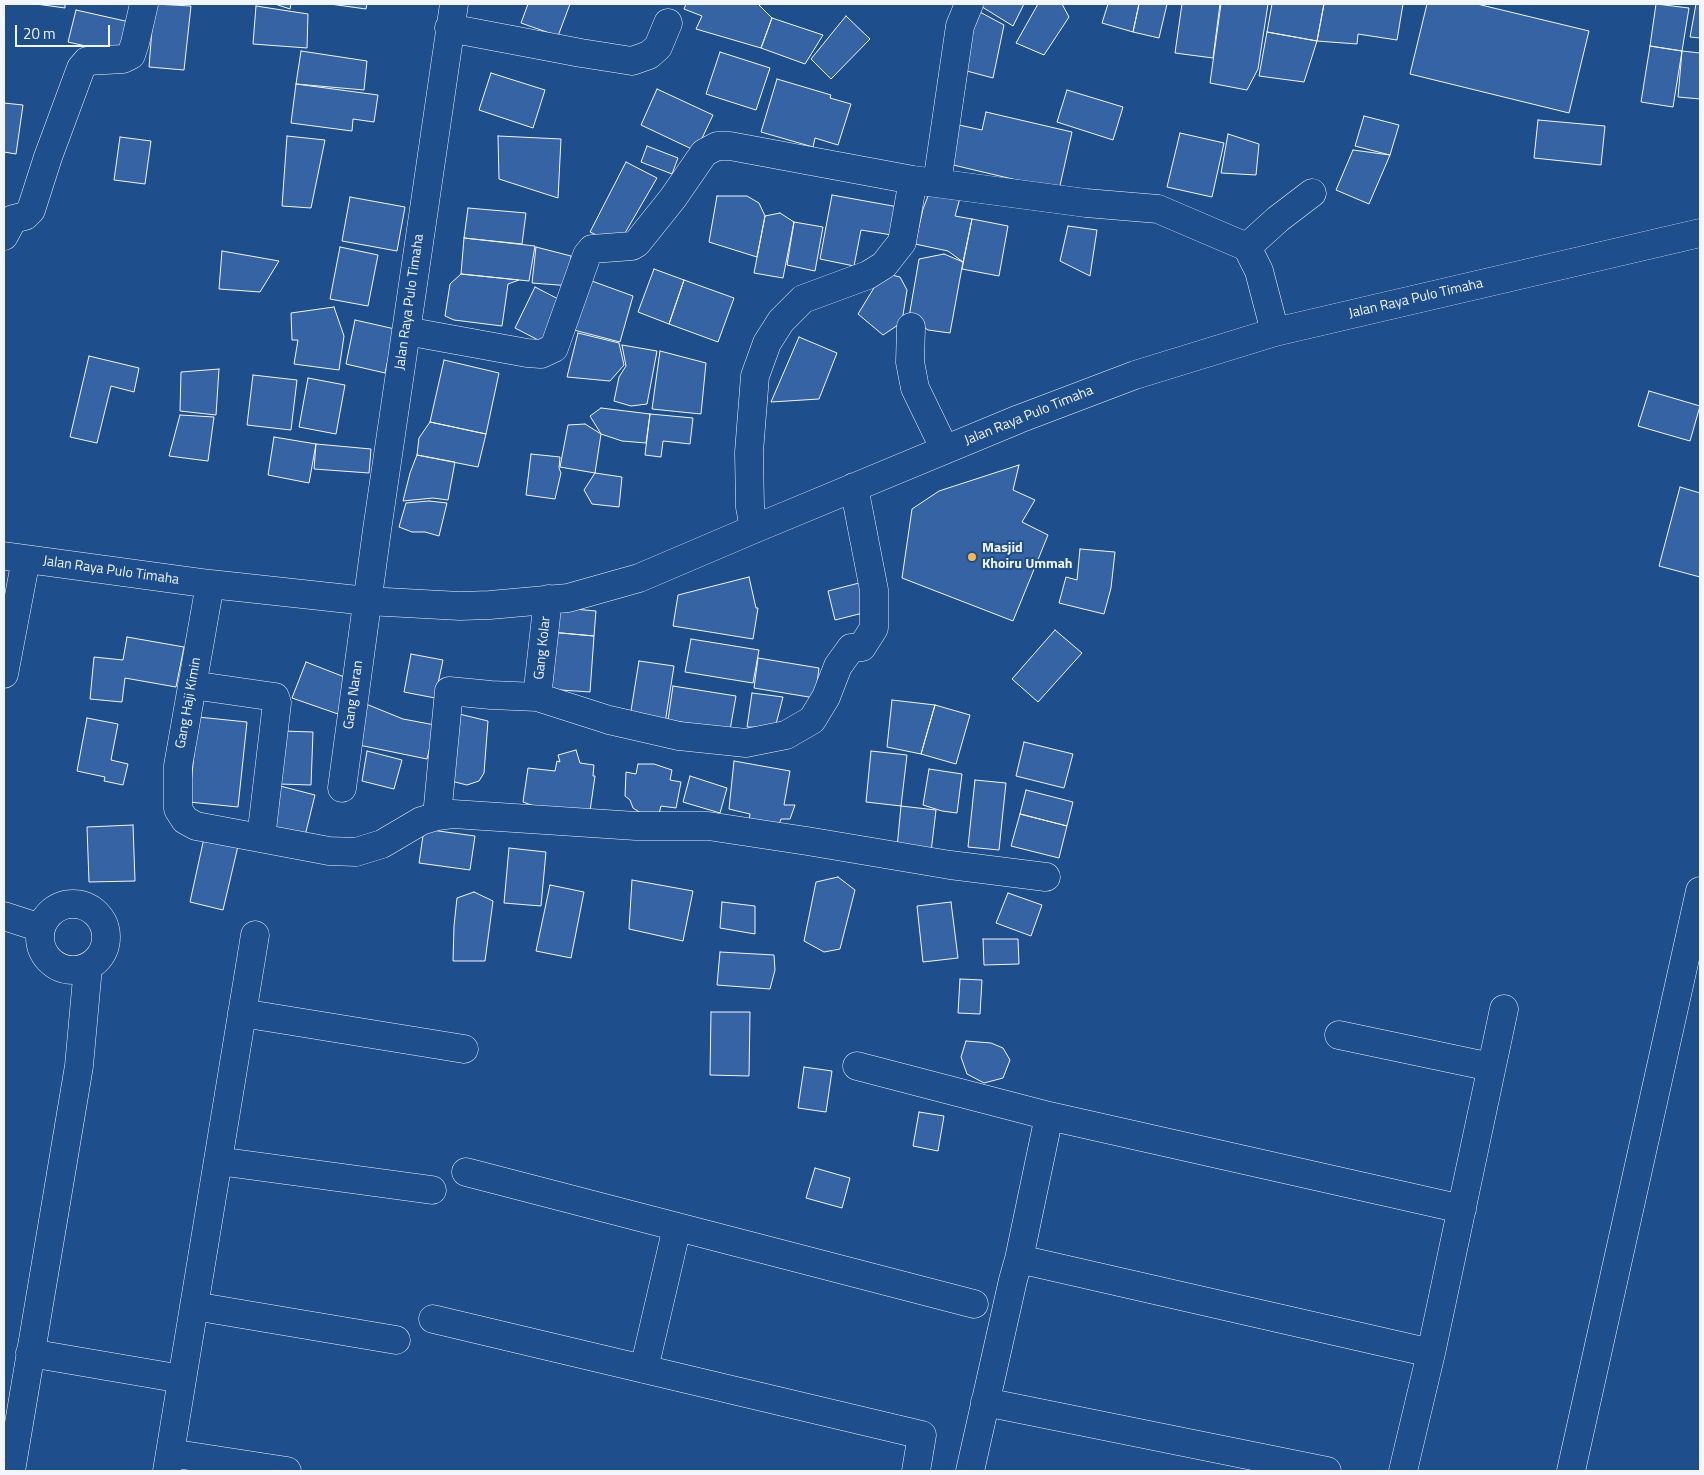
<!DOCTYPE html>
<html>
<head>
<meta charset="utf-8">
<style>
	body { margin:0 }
	#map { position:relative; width:1704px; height:1475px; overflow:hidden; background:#1f4e8c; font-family:"Titillium Web",sans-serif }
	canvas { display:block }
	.frame { position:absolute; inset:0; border:5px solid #f2f6ff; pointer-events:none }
	.scale { position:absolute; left:15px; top:25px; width:95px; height:22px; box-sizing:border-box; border:2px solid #f2f6ff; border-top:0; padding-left:6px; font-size:15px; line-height:18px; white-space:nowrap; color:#f2f6ff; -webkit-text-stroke:4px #1f4e8c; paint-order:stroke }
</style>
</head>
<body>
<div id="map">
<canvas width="1704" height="1475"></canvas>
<div class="frame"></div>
<div class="scale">20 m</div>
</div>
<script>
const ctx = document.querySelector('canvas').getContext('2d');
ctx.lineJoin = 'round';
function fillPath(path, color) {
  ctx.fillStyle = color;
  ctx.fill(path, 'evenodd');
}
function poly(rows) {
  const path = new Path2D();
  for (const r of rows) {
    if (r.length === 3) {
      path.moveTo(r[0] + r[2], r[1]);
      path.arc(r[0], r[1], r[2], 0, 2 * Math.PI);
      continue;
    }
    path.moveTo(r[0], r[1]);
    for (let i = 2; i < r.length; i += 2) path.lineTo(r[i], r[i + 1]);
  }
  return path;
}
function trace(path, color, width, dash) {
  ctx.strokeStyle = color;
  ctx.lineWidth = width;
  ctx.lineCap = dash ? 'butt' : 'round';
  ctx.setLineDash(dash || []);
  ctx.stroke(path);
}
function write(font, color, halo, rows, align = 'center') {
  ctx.font = font + ' "Titillium Web",sans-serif';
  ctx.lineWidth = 4;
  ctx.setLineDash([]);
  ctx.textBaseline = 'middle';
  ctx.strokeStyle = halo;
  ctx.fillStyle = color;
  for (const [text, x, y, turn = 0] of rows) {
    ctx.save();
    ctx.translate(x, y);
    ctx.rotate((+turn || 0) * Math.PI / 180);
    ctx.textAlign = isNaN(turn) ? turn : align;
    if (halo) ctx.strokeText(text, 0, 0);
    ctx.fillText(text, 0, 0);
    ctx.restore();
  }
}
const building = poly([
	[36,4,65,4,65,8,36,4],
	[154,4,191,6,184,70,149,67,154,4],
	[275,4,291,4,290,9,275,4],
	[330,4,367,4,366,9,330,4],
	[528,4,570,4,558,36,521,23,528,4],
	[686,4,758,4,772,18,761,48,696,29,702,16,684,9,686,4],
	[980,4,1024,4,1013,26,979,5,980,4],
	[1038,4,1062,4,1069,17,1044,55,1016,43,1038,4],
	[1108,4,1139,4,1133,32,1102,23,1108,4],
	[1139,4,1167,4,1159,38,1133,32,1139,4],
	[1182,4,1220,4,1213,58,1175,53,1182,4],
	[1221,4,1268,4,1258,69,1247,90,1210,83,1221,4],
	[1272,4,1324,4,1317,41,1267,32,1272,4],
	[1324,4,1403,4,1397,40,1358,34,1357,44,1317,41,1324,4],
	[1427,4,1477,4,1589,31,1569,113,1410,74,1427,4],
	[1656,4,1689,8,1682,51,1650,46,1656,4],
	[1696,4,1700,4,1700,38,1690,37,1696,4],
	[256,6,308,14,307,48,253,44,256,6],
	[76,10,134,23,126,55,68,42,76,10],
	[978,11,1004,25,993,78,963,70,966,39,978,11],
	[846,16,870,39,831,79,811,59,846,16],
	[772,18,823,35,805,64,761,48,772,18],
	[1267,32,1317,41,1304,82,1259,76,1267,32],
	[1650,46,1682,51,1673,107,1641,102,1650,46],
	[301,51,367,61,364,90,296,84,301,51],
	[1682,51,1700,53,1700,99,1678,97,1682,51],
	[720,52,770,68,756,110,706,94,720,52],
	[491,73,545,90,533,128,479,110,491,73],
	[777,79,831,95,830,98,851,104,838,145,815,138,813,147,761,132,777,79],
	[296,84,378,95,374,122,353,119,352,131,291,123,296,84],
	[657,89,713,115,696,151,641,125,657,89],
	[1067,90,1123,107,1113,140,1057,122,1067,90],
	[4,103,23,105,16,154,4,152,4,103],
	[986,112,1072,132,1059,190,949,164,959,125,982,130,986,112],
	[1364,116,1399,125,1390,155,1355,146,1364,116],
	[1538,120,1605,126,1601,165,1534,158,1538,120],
	[1180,133,1224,143,1212,197,1167,187,1180,133],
	[1228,134,1259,144,1256,175,1221,173,1228,134],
	[287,136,325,140,311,208,282,206,287,136],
	[498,136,561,139,558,198,499,179,498,136],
	[120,137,151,141,145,184,114,180,120,137],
	[647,146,678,158,672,174,641,162,647,146],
	[1353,150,1390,155,1369,204,1336,190,1353,150],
	[626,162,657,178,618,245,590,232,626,162],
	[930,191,960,198,955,216,972,219,963,262,948,251,915,244,923,209,930,191],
	[832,195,904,208,898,236,861,230,854,266,820,259,832,195],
	[717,196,747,196,759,203,765,216,757,257,709,242,717,196],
	[350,197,405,207,397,251,342,241,350,197],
	[468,208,526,213,522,244,464,238,468,208],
	[780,213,794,222,783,278,754,273,765,216,780,213],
	[972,219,1008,226,999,276,962,269,972,219],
	[794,222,823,227,815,271,787,265,794,222],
	[1068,226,1097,230,1090,276,1060,261,1068,226],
	[464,238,535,246,529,281,461,274,464,238],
	[340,247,378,255,368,306,330,299,340,247],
	[536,247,571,256,571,286,532,283,536,247],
	[222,251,279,261,260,292,219,289,222,251],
	[944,254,963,262,950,333,928,330,909,317,919,259,944,254],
	[654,269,684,280,669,324,638,312,654,269],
	[883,273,900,277,907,290,903,315,898,325,883,335,858,314,883,273],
	[461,274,519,280,508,284,502,326,454,320,445,316,450,284,461,274],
	[589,280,633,296,620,342,570,329,589,280],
	[684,280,734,298,718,342,669,324,684,280],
	[535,287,564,302,544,343,515,328,535,287],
	[334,307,344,336,339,370,294,364,298,340,292,340,291,313,334,307],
	[355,320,395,329,385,373,346,364,355,320],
	[578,333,619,343,624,365,610,381,567,377,578,333],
	[799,337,837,353,819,399,771,402,799,337],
	[622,345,657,351,647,404,631,406,614,401,619,377,626,366,622,345],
	[660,351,706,363,701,414,652,409,660,351],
	[89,356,139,368,134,392,111,386,97,443,70,437,89,356],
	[444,360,499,373,486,434,430,422,444,360],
	[219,369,216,415,180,411,181,372,219,369],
	[253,375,297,380,291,430,247,425,253,375],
	[308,378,345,385,336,434,299,427,308,378],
	[1649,391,1700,406,1690,441,1638,426,1649,391],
	[601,408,650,414,646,443,622,441,601,434,590,416,601,408],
	[650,414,693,418,690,444,663,441,661,457,645,455,650,414],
	[180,415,214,417,208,461,169,456,180,415],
	[430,422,486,434,478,467,417,455,419,438,430,422],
	[585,424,601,434,595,473,560,467,568,425,585,424],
	[274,437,316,444,309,483,268,475,274,437],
	[316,444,371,449,369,473,314,469,316,444],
	[531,454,560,457,559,468,561,473,555,499,526,495,531,454],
	[417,455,455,462,448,500,433,498,403,501,410,473,417,455],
	[1019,465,1013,490,1035,500,1022,522,1048,535,1013,621,902,578,912,509,939,491,1019,465],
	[595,473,622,477,619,507,592,504,584,490,595,473],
	[1680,487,1700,493,1700,577,1659,566,1680,487],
	[429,501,447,503,439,536,425,532,412,532,399,527,406,503,429,501],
	[1080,549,1115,552,1111,588,1104,614,1059,603,1066,577,1077,580,1080,549],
	[749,577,756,608,758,608,753,639,673,626,678,595,749,577],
	[863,582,871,611,835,620,828,591,863,582],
	[552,607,596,611,594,636,550,632,552,607],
	[1055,630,1082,653,1038,702,1012,679,1055,630],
	[550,632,594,636,590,692,546,689,550,632],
	[127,637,184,647,176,687,125,678,122,702,90,699,94,657,123,660,127,637],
	[691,639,759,650,753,683,685,672,691,639],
	[411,654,443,660,435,698,404,692,411,654],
	[758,658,819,668,815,698,754,688,758,658],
	[639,661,674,666,665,723,630,717,639,661],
	[306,662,347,678,338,714,292,698,306,662],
	[673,686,736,696,730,730,668,720,673,686],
	[752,693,783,697,775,728,747,727,752,693],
	[892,700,935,705,921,754,887,747,892,700],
	[366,704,403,719,435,725,427,759,354,744,366,704],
	[935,705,970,715,956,764,921,754,935,705],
	[451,712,488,721,484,773,479,781,467,785,455,782,446,771,451,712],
	[198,717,247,722,238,807,189,802,198,717],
	[87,718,118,724,111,760,128,764,123,785,104,781,105,777,77,771,87,718],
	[282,731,313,732,311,785,280,784,282,731],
	[1024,742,1073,754,1064,788,1016,776,1024,742],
	[576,750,580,763,594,765,593,776,595,776,590,811,559,815,523,802,528,768,555,771,557,761,560,762,558,755,576,750],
	[367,751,402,760,394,789,362,781,367,751],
	[871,751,907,755,901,806,866,802,871,751],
	[734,761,790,771,784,805,795,805,790,819,781,819,776,832,748,829,750,814,729,809,734,761],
	[638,764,654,764,672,770,670,780,681,782,676,808,661,806,659,814,644,815,633,808,630,800,625,796,626,772,636,774,638,764],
	[929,769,962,774,957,813,942,811,923,805,929,769],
	[690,776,727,788,720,813,683,802,690,776],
	[975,780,1006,783,999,850,968,847,975,780],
	[280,786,315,795,303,844,268,835,280,786],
	[1026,790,1073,802,1067,826,1020,814,1026,790],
	[901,806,936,810,931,852,897,848,901,806],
	[1020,814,1067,826,1059,858,1011,846,1020,814],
	[133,825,135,881,89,882,87,827,133,825],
	[424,829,475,836,470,870,419,863,424,829],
	[204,838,238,846,223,910,190,902,204,838],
	[509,848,546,852,541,906,504,903,509,848],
	[838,877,855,890,840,949,824,952,804,941,816,882,838,877],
	[632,880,693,891,683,941,629,929,632,880],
	[550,885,584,892,571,958,536,951,550,885],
	[474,892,493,901,485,961,453,961,454,926,457,898,474,892],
	[1008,893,1042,905,1031,936,996,923,1008,893],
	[722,902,755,906,755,934,720,928,722,902],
	[951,902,958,958,923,962,917,906,951,902],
	[983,939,1018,939,1019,964,984,965,983,939],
	[720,952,774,955,775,970,770,989,717,985,720,952],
	[960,979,982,980,980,1014,958,1013,960,979],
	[711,1012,750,1012,749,1076,710,1075,711,1012],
	[966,1041,991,1043,1003,1048,1010,1060,1003,1078,984,1083,967,1074,961,1057,966,1041],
	[804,1067,832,1071,826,1112,798,1108,804,1067],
	[919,1112,944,1116,938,1151,913,1146,919,1112],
	[815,1168,850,1178,842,1208,806,1198,815,1168]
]);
fillPath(building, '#3563a3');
trace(building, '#f2f6ff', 1);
const minor = poly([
	[449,28,581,53,632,61,649,55,658,47,668,23],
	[937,183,960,26,969,4],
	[4,236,13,219,25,216,31,210,48,157,81,68,87,61,123,59,131,55,135,43,144,4],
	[1247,247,1278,219,1312,193],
	[911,327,910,362,915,388,945,450],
	[406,331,527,353,541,354,554,348,587,255,592,249,632,246,637,243,673,198,704,153,717,146,730,146,913,180,1086,203,1158,209,1247,247,1259,271,1275,332],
	[754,529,750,507,749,452,755,376,767,343,781,321,803,299,868,275,884,265,902,242,913,180],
	[4,556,210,584,367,601,460,606,490,605,568,598,639,578,754,529,1019,419,1135,375,1275,332,1700,233],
	[210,584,178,766,178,809,185,820,196,826,329,851,356,852,382,844,421,821,437,816,453,814,636,826,708,826,807,841,950,865,1046,877],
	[4,674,26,559],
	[192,685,275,697,277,703,261,838],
	[537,697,548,599],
	[342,788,377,530,454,4],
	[437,816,449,691,491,695,537,697,609,720,679,736,746,743,786,735,812,720,826,697,838,666,851,648,862,647,874,628,874,590,854,487],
	[73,937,33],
	[4,916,41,928],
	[242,1013,464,1049],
	[1339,1035,1491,1067],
	[857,1066,1049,1116],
	[218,1161,432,1190],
	[466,1172,974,1304],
	[1019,1259,1431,1353],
	[194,1306,396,1340],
	[433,1319,922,1435,916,1471],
	[30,1353,182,1379],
	[644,1369,677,1227],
	[985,1402,1327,1471],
	[170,1453,287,1471],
	[11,1471,79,1066,88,967],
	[167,1471,255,935],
	[970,1471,1013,1280,1019,1259,1049,1116,1462,1209],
	[1403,1471,1431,1353,1504,1009],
	[1571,1471,1700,891]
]);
trace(minor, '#f2f6ff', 29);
trace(minor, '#1f4e8c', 28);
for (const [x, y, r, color] of [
	[972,557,5,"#ffb74d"]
]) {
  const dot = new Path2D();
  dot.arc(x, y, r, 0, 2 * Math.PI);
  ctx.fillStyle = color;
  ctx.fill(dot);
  trace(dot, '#1f4e8c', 2);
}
write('14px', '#f2f6ff', '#1f4e8c', [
	["Jalan Raya Pulo Timaha",1416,299,-13],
	["Jalan Raya Pulo Timaha",410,302,-82],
	["Jalan Raya Pulo Timaha",1029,416,-22],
	["Jalan Raya Pulo Timaha",111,571,8],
	["Gang Kolar",543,648,-84],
	["Gang Naran",354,695,-82],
	["Gang Haji Kimin",189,703,-80]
]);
write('bold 14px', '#f2f6ff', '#1f4e8c', [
	["Masjid",982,549],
	["Khoiru Ummah",982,565]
], 'left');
</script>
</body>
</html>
